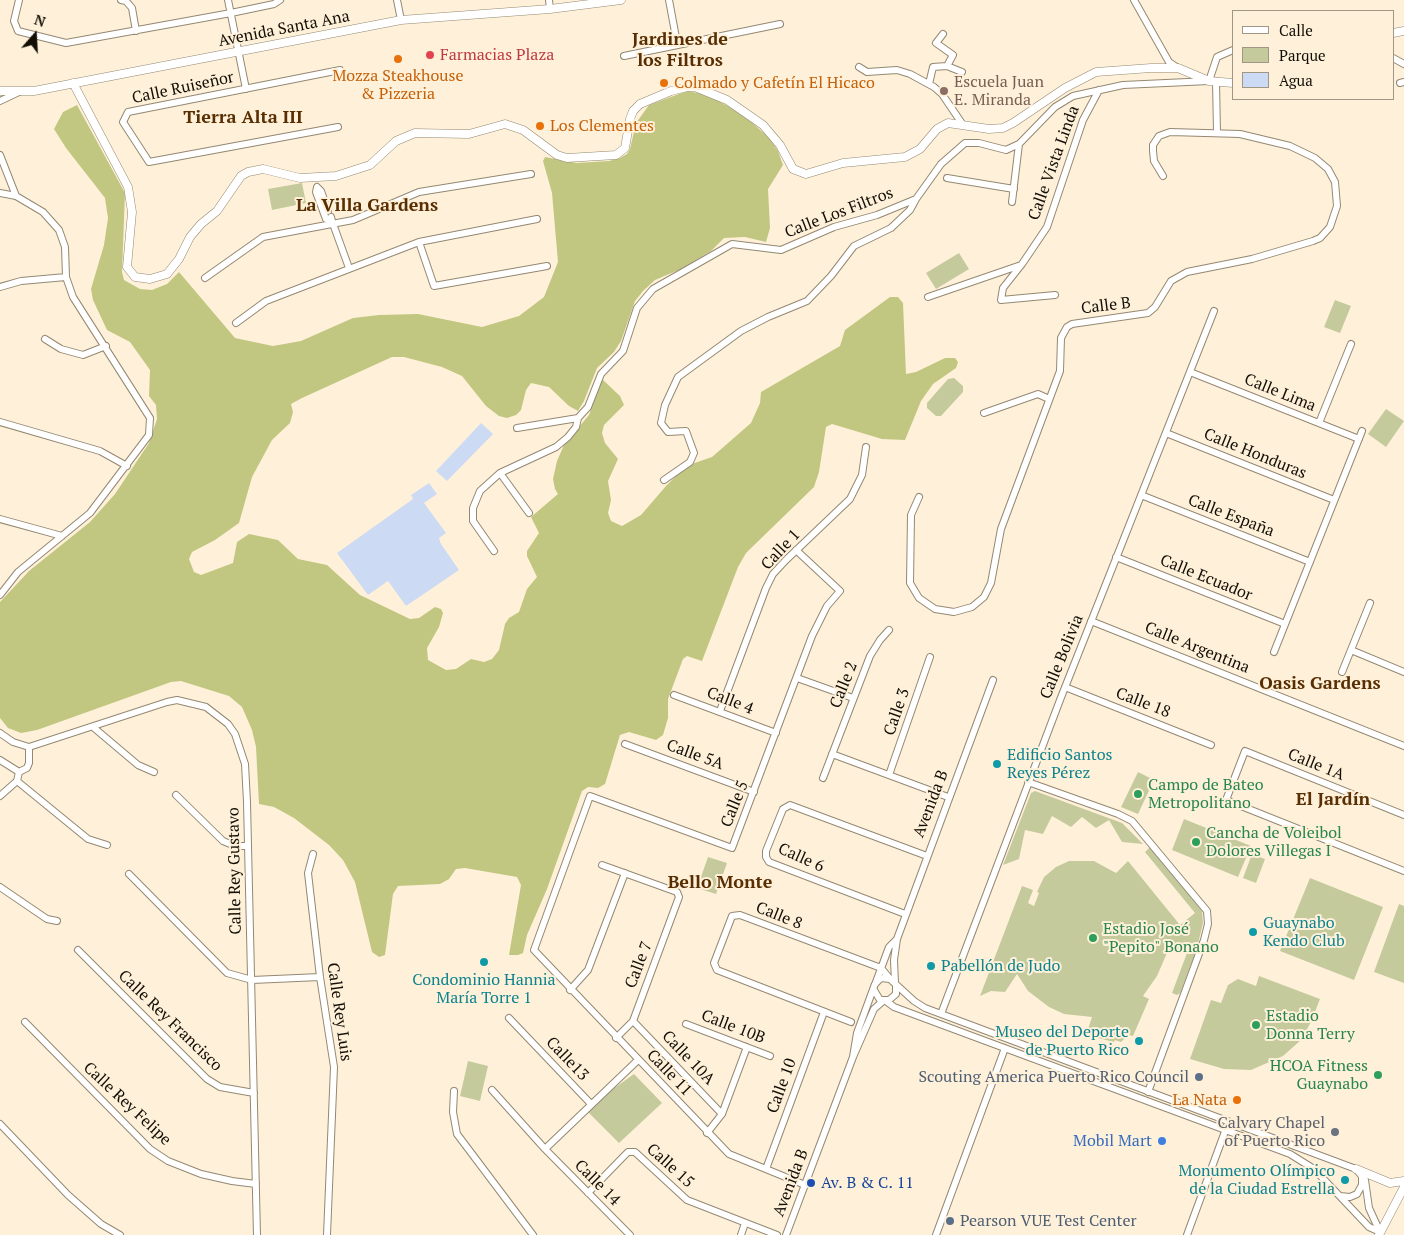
<!DOCTYPE html>
<html>
<head>
<meta charset="utf-8">
<style>
	body { margin:0 }
	#map { position:relative; width:1404px; height:1235px; overflow:hidden; background:#fff1d9; font-family:"PT Serif",serif }
	canvas { display:block }
	.legend { position:absolute; left:1232px; top:10px; width:162px; height:90px; box-sizing:border-box; background:#fff1d9; border:1px solid #a09685; margin:0; padding:6px 9px; list-style:none; font-size:15px; color:#120e06 }
	.legend li { display:flex; align-items:center; gap:10px; height:25px }
	.legend b { width:25px; border:1px solid #a09685 }
	.north { position:absolute; left:10px; top:10px; width:50px; height:50px; -webkit-text-stroke:4px #fff1d9; paint-order:stroke; rotate:19deg; font-size:14px; font-weight:700; line-height:20px; text-align:center; color:#120e06 }
	.north::after { content:''; display:block; margin:auto; width:18px; height:22px; background:#120e06; clip-path:polygon(50% 0,100% 100%,50% 72%,0 100%) }
</style>
</head>
<body>
<div id="map">
<canvas width="1404" height="1235"></canvas>
<ul class="legend">
<li><b style="height:6px;background:#fff"></b>Calle</li>
<li><b style="height:14px;background:#c5ca9d"></b>Parque</li>
<li><b style="height:14px;background:#cddaf3"></b>Agua</li>
</ul>
<div class="north">N</div>
</div>
<script>
const ctx = document.querySelector('canvas').getContext('2d');
ctx.lineJoin = 'round';
function fillPath(path, color) {
  ctx.fillStyle = color;
  ctx.fill(path, 'evenodd');
}
function poly(rows) {
  const path = new Path2D();
  for (const r of rows) {
    path.moveTo(r[0], r[1]);
    for (let i = 2; i < r.length; i += 2) path.lineTo(r[i], r[i + 1]);
  }
  return path;
}
function trace(path, color, width, dash) {
  ctx.strokeStyle = color;
  ctx.lineWidth = width;
  ctx.lineCap = dash ? 'butt' : 'round';
  ctx.setLineDash(dash || []);
  ctx.stroke(path);
}
function write(font, color, halo, rows, align = 'center') {
  ctx.font = font + ' "PT Serif",serif';
  ctx.lineWidth = 4;
  ctx.setLineDash([]);
  ctx.textBaseline = 'middle';
  ctx.strokeStyle = halo;
  ctx.fillStyle = color;
  for (const [text, x, y, turn = 0] of rows) {
    ctx.save();
    ctx.translate(x, y);
    ctx.rotate((+turn || 0) * Math.PI / 180);
    ctx.textAlign = isNaN(turn) ? turn : align;
    if (halo) ctx.strokeText(text, 0, 0);
    ctx.fillText(text, 0, 0);
    ctx.restore();
  }
}
fillPath(poly([
	[302,183,306,203,272,210,268,189],
	[959,253,969,269,936,289,926,273],
	[1335,300,1351,306,1340,333,1324,327],
	[954,378,963,386,963,392,941,416,936,416,927,408,927,403,948,379],
	[1386,409,1404,421,1386,447,1368,434],
	[1138,772,1154,780,1138,814,1121,807],
	[1035,791,1122,823,1143,844,1122,842,1109,820,1096,828,1082,817,1071,827,1052,816,1043,834,1025,830,1019,859,1003,865,1031,793],
	[1184,819,1251,846,1238,877,1172,850],
	[1150,847,1202,911,1203,923,1197,948,1180,993,1177,995,1172,993,1187,953,1170,946,1157,976,1143,996,1149,999,1133,1036,1128,1035,1121,1042,1115,1040,1114,1042,1086,1035,1092,1017,1064,1014,1049,1007,1028,991,1017,974,1005,992,991,991,980,996,1022,886,1033,890,1028,903,1034,906,1039,893,1037,892,1044,877,1056,867,1069,861,1094,861,1116,873,1128,861,1180,925,1195,913,1145,852],
	[1252,854,1265,859,1256,883,1243,878],
	[708,857,727,863,716,894,697,888],
	[1310,878,1383,907,1354,980,1280,951],
	[1399,904,1404,906,1404,983,1374,972],
	[1259,976,1320,999,1311,1022,1301,1040,1283,1056,1251,1070,1224,1069,1190,1059,1211,1000,1221,1003,1228,985,1238,979,1256,986],
	[468,1061,488,1066,480,1101,460,1096],
	[634,1074,662,1103,619,1143,585,1109]
]), '#c5ca9d');
fillPath(poly([
	[687,91,708,95,745,116,769,138,778,151,783,165,768,189,770,228,766,242,745,237,724,238,711,251,681,269,655,280,643,291,635,301,621,341,614,352,597,368,584,401,578,411,569,406,549,387,531,383,526,390,521,410,516,415,507,418,499,416,486,406,462,376,442,367,404,357,392,357,302,398,291,404,293,412,290,423,272,440,252,477,239,523,215,540,192,552,189,559,194,572,201,575,233,563,237,542,249,534,278,540,298,559,327,565,360,595,410,619,419,618,435,607,441,609,443,613,439,627,427,648,428,660,446,670,456,669,471,659,484,662,492,659,499,650,505,624,509,618,519,612,527,589,537,577,527,556,527,551,539,533,531,517,558,494,555,489,553,479,557,461,564,445,589,415,602,379,620,396,624,405,604,425,602,433,605,443,618,459,608,481,611,500,608,513,611,521,622,526,641,515,666,486,686,466,712,457,751,423,760,403,761,392,840,346,845,330,890,297,898,297,903,303,906,374,916,372,945,358,955,358,958,362,956,368,933,384,921,401,905,440,882,439,832,424,826,427,819,472,814,487,746,553,738,567,702,661,687,656,683,659,668,699,668,718,663,735,656,740,629,732,620,735,605,784,598,788,588,787,582,791,547,889,527,935,523,953,518,955,509,955,521,885,517,877,465,868,456,869,449,879,440,884,398,886,393,894,385,955,379,957,372,952,355,882,343,860,329,845,294,818,274,807,259,804,256,747,252,730,242,707,229,696,181,681,171,682,37,730,21,733,8,728,0,718,0,602,29,571,90,522,115,494,149,443,157,419,156,405,149,396,150,370,130,342,107,330,93,300,91,289,104,245,108,218,105,198,66,148,54,129,63,112,77,105,125,193,122,272,124,280,140,289,152,290,167,284,179,272,235,338,273,346,301,341,353,318,379,315,418,314,482,327,519,316,544,297,558,262,552,193,543,161,545,157,577,163,609,161,620,158,627,154,630,149,636,123,649,105]
]), '#c1c780');
fillPath(poly([
	[481,423,493,434,447,481,436,471],
	[429,483,437,494,424,503,446,533,439,538,441,544,459,570,406,606,388,581,368,595,337,553,413,499,411,495]
]), '#cddaf3');
const minor = poly([
	[19,0,14,21,18,31,66,43,231,13,274,4,280,0],
	[121,0,126,1,132,8,136,31],
	[228,0,246,89],
	[397,0,401,20],
	[549,0,550,9],
	[669,0,677,43],
	[1134,0,1169,62,1178,68],
	[624,56,780,24],
	[1393,58,1404,64],
	[947,66,962,72],
	[859,67,867,72,897,70,910,74,934,87,942,94,963,125],
	[1216,81,1217,133],
	[1400,83,1404,82],
	[929,84,933,67,947,66,953,55,936,43,943,34],
	[0,101,19,92],
	[338,127,149,162,123,122,128,112,340,70],
	[0,155,16,196],
	[947,178,1014,189],
	[0,193,16,196,43,212,59,230,65,247,66,277,73,297,150,418,149,435,90,513,18,572,0,595],
	[1012,202,1019,144],
	[328,211,321,191,317,187,316,192,326,219,332,221,331,217],
	[332,221,349,268],
	[419,242,434,286,547,266],
	[205,278,263,237,353,220,419,192,531,174],
	[0,287,21,281,66,277],
	[1055,295,1001,300,1003,288,1022,264,1047,227,1083,120,1099,90],
	[928,297,1021,265],
	[236,323,266,301,419,242,537,219],
	[45,339,61,349,83,355,106,346],
	[1190,372,1359,439],
	[984,413,1038,394,1049,399],
	[0,422,100,451,127,466],
	[1319,423,1351,344],
	[517,428,578,418],
	[1166,433,1334,500],
	[500,473,529,513],
	[664,480,690,462,694,453,686,431,668,432,661,423,665,405,678,377,741,331,768,317,807,301,831,276,854,246,891,228,910,210,916,199],
	[1141,495,1310,562],
	[919,497,911,515,910,583,919,598,935,609,954,612,972,607,984,597,991,583,1001,529,1060,371,1061,338,1067,327,1072,324,1148,313,1155,307,1171,281,1187,272,1252,259,1313,241,1320,238,1330,227,1337,206,1335,182,1328,169,1315,158,1290,146,1240,134,1170,132,1159,136,1153,145,1153,151,1154,161,1163,176],
	[0,519,62,536],
	[796,550,840,591,827,606,812,636,732,848,590,796,534,950,729,1154,805,1185],
	[494,551,473,521,473,508,480,491,500,473,556,447,568,437,576,427,578,418,588,407,601,374,623,351,637,308,653,289,732,244,781,250,834,227,877,215,916,199,941,164,965,143,979,143,1006,150,1019,144,1055,107,1073,96,1123,85,1209,81,1217,57,1233,50],
	[1116,557,1285,624],
	[1091,621,1404,746],
	[1351,650,1404,672],
	[1274,652,1362,431],
	[1342,672,1370,603],
	[797,678,853,698],
	[1065,687,1211,745],
	[674,695,776,733],
	[720,711,766,588,773,574,786,560,850,499,862,475,866,447],
	[93,727,138,765,154,772],
	[0,733,13,742,29,747,167,702,177,700,206,707,228,724,235,734,245,764,247,802,257,1235],
	[625,744,754,792],
	[832,754,948,797],
	[0,760,19,772],
	[889,775,930,657],
	[823,778,870,656,880,640,889,630],
	[17,781,88,839,107,845],
	[1028,782,1118,814,1132,821,1207,911,1208,924,1204,940,1148,1092],
	[176,795,223,841,235,846,248,846],
	[0,796,17,781,19,772,27,768,29,763,29,747],
	[1404,815,1245,751,1226,800,1404,871],
	[313,854,308,873,320,977,334,1067,327,1235],
	[602,865,677,892,679,897,633,1021,616,1038],
	[129,874,227,973,252,980,320,977],
	[0,887,47,919,57,921],
	[905,914,769,862,766,857,766,851,783,809,790,805,927,856],
	[78,950,207,1079,220,1087,254,1093],
	[876,982,889,947,897,939],
	[895,983,894,960,897,939,993,680],
	[570,990,588,970,625,873],
	[874,990,880,1000,889,1000,896,994,896,985],
	[886,1001,894,1007,1290,1154,1314,1169,1369,1227,1380,1232],
	[941,1014,1060,700,1214,311],
	[509,1018,591,1104],
	[633,1021,722,1114],
	[25,1022,150,1149,168,1161,201,1174,232,1181,256,1184],
	[851,1022,717,970,714,963,732,916,740,915,881,968,890,979],
	[686,1024,770,1056],
	[853,1057,857,1033,875,984,881,978,890,979,914,1001,925,1008,1356,1169,1365,1180,1369,1208,1380,1232],
	[492,1090,545,1149,630,1235],
	[454,1091,453,1112,457,1134,533,1235],
	[0,1124,68,1195,101,1224,120,1235],
	[707,1133,722,1114,747,1047],
	[545,1149,638,1060],
	[766,1169,824,1012],
	[588,1193,623,1157,628,1152,635,1152,687,1200,777,1235],
	[1340,1196,1350,1197,1357,1194,1362,1185,1362,1177],
	[741,1235,745,1223],
	[786,1235,853,1057,874,1009,883,1001],
	[936,1235,1005,1048],
	[1187,1235,1227,1126]
]);
const tertiary = poly([
	[1393,33,1404,31],
	[73,83,128,187,132,212,127,267,135,277,150,279,167,274,179,259,190,237,201,224,217,211,241,176,248,172,263,169,300,178,336,176,370,165,396,141,415,133,469,134,505,124,523,130,557,155,567,158,616,155,625,148,630,119,633,111,640,104,671,91,687,87,695,87,727,100,763,125,780,145,793,169,806,174,843,163,905,157,920,149,937,129,948,123,989,129,1003,128,1013,123,1065,88,1096,72,1151,68,1178,68,1209,81,1233,83],
	[0,91,34,91,401,20,550,9,621,0],
	[1356,1169,1390,1183,1404,1181],
	[1379,1235,1404,1187]
]);
trace(minor, '#948872', 8);
trace(tertiary, '#948872', 9);
trace(minor, '#fff', 6);
trace(tertiary, '#fff', 8);
for (const [x, y, r, color] of [
	[430,55,5,"#e0444e"],
	[398,59,5,"#e8710a"],
	[664,83,5,"#e8710a"],
	[944,91,5,"#8d6e63"],
	[540,126,5,"#e8710a"],
	[997,764,5,"#0f9aa8"],
	[1138,794,5,"#2e9e5b"],
	[1196,842,5,"#2e9e5b"],
	[1253,932,5,"#0f9aa8"],
	[1093,938,5,"#2e9e5b"],
	[484,962,5,"#0f9aa8"],
	[931,966,5,"#0f9aa8"],
	[1256,1025,5,"#2e9e5b"],
	[1139,1041,5,"#0f9aa8"],
	[1378,1075,5,"#2e9e5b"],
	[1199,1077,5,"#5c6f8a"],
	[1237,1100,5,"#e8710a"],
	[1335,1132,5,"#6b7280"],
	[1162,1141,5,"#3f7fe0"],
	[1345,1180,5,"#0f9aa8"],
	[811,1183,5,"#1a4fb4"],
	[950,1221,5,"#5c6f8a"]
]) {
  const dot = new Path2D();
  dot.arc(x, y, r, 0, 2 * Math.PI);
  ctx.fillStyle = color;
  ctx.fill(dot);
  trace(dot, '#fff1d9', 2);
}
write('16px', '#120e06', '#fff1d9', [
	["Avenida Santa Ana",284,29,-11],
	["Calle Ruiseñor",183,88,-12],
	["Calle Vista Linda",1054,163,-70],
	["Calle Los Filtros",839,213,-21],
	["Calle B",1106,306,-7],
	["Calle Lima",1280,393,22],
	["Calle Honduras",1255,454,22],
	["Calle España",1231,516,21],
	["Calle 1",781,550,-47],
	["Calle Ecuador",1206,578,22],
	["Calle Argentina",1197,648,22],
	["Calle Bolivia",1062,657,-68],
	["Calle 2",844,685,-68],
	["Calle 4",730,701,21],
	["Calle 18",1143,703,21],
	["Calle 3",897,712,-71],
	["Calle 5A",695,755,20],
	["Calle 1A",1316,765,22],
	["Calle 5",735,804,-68],
	["Avenida B",931,804,-69],
	["Calle 6",801,858,24],
	["Calle Rey Gustavo",235,871,-91],
	["Calle 8",779,916,22],
	["Calle 7",639,965,-69],
	["Calle Rey Luis",339,1012,82],
	["Calle Rey Francisco",170,1021,44],
	["Calle 10B",733,1027,21],
	["Calle 10A",688,1058,46],
	["Calle13",567,1059,46],
	["Calle 11",669,1073,46],
	["Calle 10",782,1086,-70],
	["Calle Rey Felipe",127,1104,43],
	["Calle 15",670,1166,42],
	["Calle 14",597,1183,45],
	["Avenida B",791,1183,-69]
]);
write('16px', '#be3a42', '#fff1d9', [
	["Farmacias Plaza",440,55]
], 'left');
write('16px', '#c56008', '#fff1d9', [
	["Mozza Steakhouse",398,76,"center"],
	["& Pizzeria",398,94,"center"],
	["Colmado y Cafetín El Hicaco",674,83],
	["Los Clementes",550,126],
	["La Nata",1227,1100,"right"]
], 'left');
write('16px', '#785e54', '#fff1d9', [
	["Escuela Juan",954,82],
	["E. Miranda",954,100]
], 'left');
write('16px', '#0d838f', '#fff1d9', [
	["Edificio Santos",1007,755],
	["Reyes Pérez",1007,773],
	["Guaynabo",1263,923],
	["Kendo Club",1263,941],
	["Pabellón de Judo",941,966],
	["Condominio Hannia",484,980,"center"],
	["María Torre 1",484,998,"center"],
	["Museo del Deporte",1129,1032,"right"],
	["de Puerto Rico",1129,1050,"right"],
	["Monumento Olímpico",1335,1171,"right"],
	["de la Ciudad Estrella",1335,1189,"right"]
], 'left');
write('16px', '#27864d', '#fff1d9', [
	["Campo de Bateo",1148,785],
	["Metropolitano",1148,803],
	["Cancha de Voleibol",1206,833],
	["Dolores Villegas I",1206,851],
	["Estadio José",1103,929],
	["\"Pepito\" Bonano",1103,947],
	["Estadio",1266,1016],
	["Donna Terry",1266,1034],
	["HCOA Fitness",1368,1066,"right"],
	["Guaynabo",1368,1084,"right"]
], 'left');
write('16px', '#4e5e75', '#fff1d9', [
	["Scouting America Puerto Rico Council",1189,1077],
	["Pearson VUE Test Center",960,1221,"left"]
], 'right');
write('16px', '#5b616d', '#fff1d9', [
	["Calvary Chapel",1325,1123],
	["of Puerto Rico",1325,1141]
], 'right');
write('16px', '#366cbe', '#fff1d9', [
	["Mobil Mart",1152,1141]
], 'right');
write('16px', '#164399', '#fff1d9', [
	["Av. B & C. 11",821,1183]
], 'left');
write('bold 18px', '#582e02', '#fff1d9', [
	["Jardines de",680,40],
	["los Filtros",680,61],
	["Tierra Alta III",243,118],
	["La Villa Gardens",367,206],
	["Oasis Gardens",1320,684],
	["El Jardín",1333,800],
	["Bello Monte",720,883]
]);
</script>
</body>
</html>
